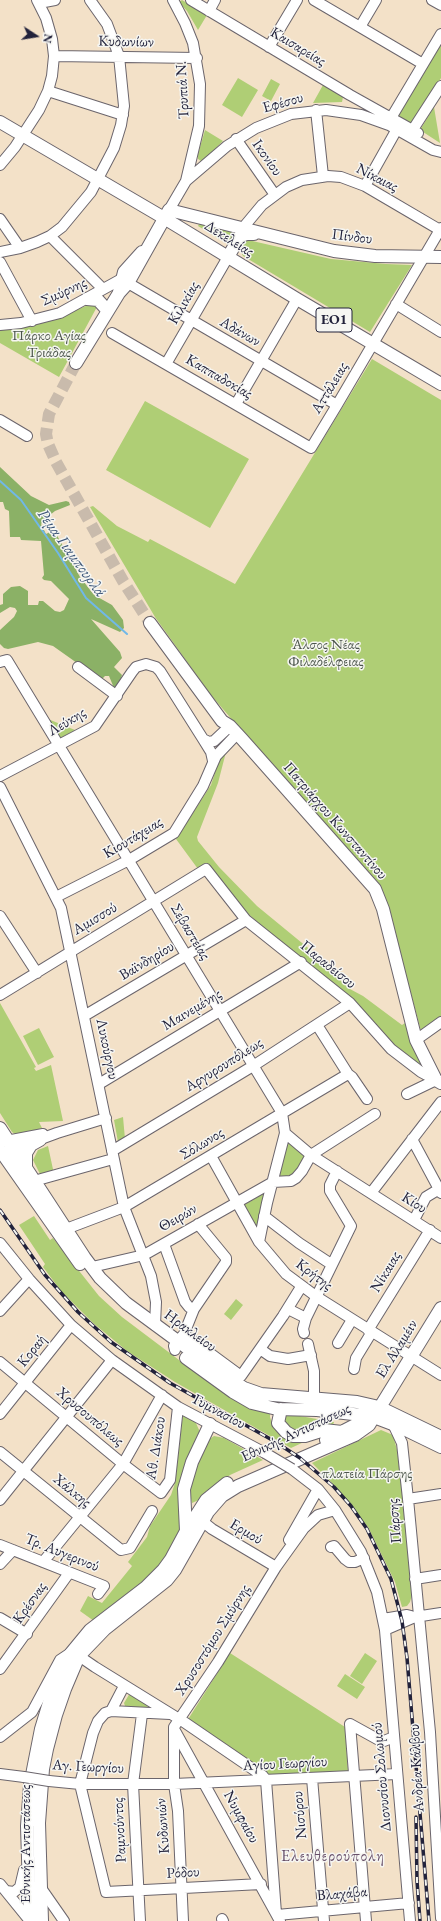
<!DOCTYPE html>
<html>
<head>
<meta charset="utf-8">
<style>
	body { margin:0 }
	#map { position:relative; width:441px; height:1921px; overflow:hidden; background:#f3e1c8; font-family:"EB Garamond",serif }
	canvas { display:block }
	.north { position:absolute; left:16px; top:16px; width:40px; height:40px; -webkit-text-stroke:3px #f6f6f2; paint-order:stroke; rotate:102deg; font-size:11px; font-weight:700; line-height:16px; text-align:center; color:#22223b }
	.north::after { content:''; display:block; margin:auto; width:14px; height:18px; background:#22223b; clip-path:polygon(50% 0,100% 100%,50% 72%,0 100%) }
</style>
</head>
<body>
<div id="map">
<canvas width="441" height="1921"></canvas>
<div class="north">N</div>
</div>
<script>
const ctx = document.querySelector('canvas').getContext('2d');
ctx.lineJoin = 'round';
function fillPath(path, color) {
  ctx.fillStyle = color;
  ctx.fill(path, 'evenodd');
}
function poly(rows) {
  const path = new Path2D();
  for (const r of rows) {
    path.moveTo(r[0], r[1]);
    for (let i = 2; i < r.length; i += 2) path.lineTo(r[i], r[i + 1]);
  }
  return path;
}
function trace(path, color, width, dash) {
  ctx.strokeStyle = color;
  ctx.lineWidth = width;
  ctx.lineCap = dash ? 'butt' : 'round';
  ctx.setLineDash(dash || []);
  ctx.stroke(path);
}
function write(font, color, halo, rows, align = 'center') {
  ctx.font = font + ' "EB Garamond",serif';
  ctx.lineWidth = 3;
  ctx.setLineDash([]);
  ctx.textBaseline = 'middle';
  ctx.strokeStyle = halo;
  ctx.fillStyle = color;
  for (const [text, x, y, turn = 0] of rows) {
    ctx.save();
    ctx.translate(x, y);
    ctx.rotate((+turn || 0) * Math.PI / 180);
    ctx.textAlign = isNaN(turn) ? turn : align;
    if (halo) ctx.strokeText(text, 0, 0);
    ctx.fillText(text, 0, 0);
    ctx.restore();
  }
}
fillPath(poly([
	[182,0,207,15,198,30,187,11,179,2],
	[441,44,441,78,414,124,410,124,397,115],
	[238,78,258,90,242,117,222,105],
	[271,79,280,84,271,101,262,96],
	[323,85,343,97,342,102,313,103],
	[434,107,440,143,420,130],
	[205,130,223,141,204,160,201,161,198,159,198,154],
	[199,224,234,232,235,233,230,242,226,243,198,226],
	[248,240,331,259,386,264,412,265,370,332,243,256,240,250,244,242],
	[93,303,98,305,59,377,0,343,0,330,15,329,52,320],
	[372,359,441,400,441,1016,421,1031,387,904,378,882,259,751,210,694,155,617,90,507,93,506,117,526,148,542,150,539,235,584],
	[145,401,249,459,210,528,106,470],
	[48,719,75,730,59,739],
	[222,751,226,752,218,783,197,837,198,841,219,867,257,906,313,952,348,988,363,996,402,1025,405,1023,413,1048,422,1067,388,1041,347,995,265,929,198,869,176,839,211,785],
	[0,1003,36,1067,34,1068,36,1071,51,1065,63,1121,39,1122,42,1128,22,1134,15,1134,12,1132,0,1113],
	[39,1028,54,1057,38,1065,23,1036],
	[123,1117,125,1139,118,1142,114,1120],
	[288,1141,296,1142,305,1158,293,1174,284,1177,279,1176],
	[48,1146,54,1174,45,1175,40,1174,33,1160,38,1150],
	[266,1192,258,1230,244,1205],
	[34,1216,50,1240,53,1238,99,1296,122,1317,183,1363,270,1413,270,1417,272,1423,280,1433,304,1442,291,1448,175,1382,127,1351,93,1323,61,1291,43,1267,45,1264,19,1225],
	[236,1299,243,1305,231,1320,224,1314],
	[283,1413,334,1422,333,1425,326,1425,313,1430,290,1430,283,1423],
	[183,1414,195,1421,200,1432,182,1525,166,1560,143,1582,94,1621,80,1611,88,1596,102,1603,132,1566,128,1562,147,1537,150,1526,171,1495,175,1483],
	[381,1430,393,1435,397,1450,412,1573,412,1595,410,1602,407,1606,402,1607,395,1582,368,1527,334,1485,312,1463],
	[214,1436,224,1438,263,1460,230,1475,201,1499,192,1503,189,1490,193,1474,208,1440],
	[230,1653,345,1727,348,1772,269,1776,187,1721],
	[365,1653,377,1661,362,1684,350,1676],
	[345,1674,365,1687,357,1699,337,1686],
	[130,1693,147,1704,148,1708,142,1710,125,1706,124,1703]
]), '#afce75');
fillPath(poly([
	[0,467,31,496,49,505,66,501,69,502,70,505,55,511,45,519,41,524,46,534,54,530,80,577,94,595,112,605,123,620,124,628,120,632,91,619,120,652,122,658,114,667,122,675,118,687,114,688,109,676,105,676,101,680,53,646,38,642,8,649,4,648,0,644,0,630,14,617,17,611,15,608,10,607,0,613,0,605,3,604,3,594,11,587,20,586,28,591,28,605,38,605,39,601,43,601,55,611,60,612,64,610,69,599,51,581,44,580,42,578,44,575,41,541,21,540,20,537,10,537,9,511,5,509,3,502,0,502]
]), '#8bb166');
trace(poly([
	[0,481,21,500,58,553,86,598,127,634]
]), '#70b8e8', 2);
trace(poly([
	[76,363,49,414,46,434,48,444,56,462,123,581,150,623]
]), '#c9bbac', 12, [12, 6]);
const minor = poly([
	[173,0,185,23,193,43,200,84,199,126,186,181],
	[191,0,350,95,418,133],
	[314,0,423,64],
	[432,0,441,5],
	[39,3,55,0],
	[209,11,215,0],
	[360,27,376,0],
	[269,47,297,0],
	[54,56,197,58],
	[48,91,123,115],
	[316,110,323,176],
	[390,124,391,118,441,34],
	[410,134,441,86],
	[236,139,275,195],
	[0,165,15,147,39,110,48,91,52,76,54,56,52,39,46,18,37,0],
	[365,186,397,129],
	[169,210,186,181,227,146,256,128,291,114,326,110,361,115,389,125,433,150,441,152],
	[0,219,20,248],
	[242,229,262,205,286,187,302,180,328,176,341,177,365,186,440,230],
	[50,236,103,289],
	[0,252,20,248,37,242,50,236,62,227,91,192,114,148,121,125,124,106,119,56,107,24,90,0],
	[0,262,32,321],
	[128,283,337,405],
	[396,304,441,332],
	[0,325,21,323,60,313,127,276],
	[112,333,311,448,337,405,441,228],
	[166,364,228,257],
	[236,404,297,299],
	[0,420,27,436],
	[0,662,7,660,282,1113,285,1133,267,1203,259,1242],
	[78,667,117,696],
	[203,739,209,742,214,741,230,726],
	[0,776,95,726,132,672,136,667,146,664,156,667,160,671,203,739,211,752,213,761],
	[0,787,61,908,124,1207,151,1276,156,1302,155,1325],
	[56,897,129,860,174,833,203,786,216,756,237,734],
	[0,916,37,973],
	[0,995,206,869,246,920,350,1003,391,1049,421,1072,436,1080],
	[84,1016,246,920],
	[317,1025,348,1074,352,1077,367,1099],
	[416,1040,441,1022],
	[99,1084,301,962],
	[407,1094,436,1080],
	[285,1133,311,1155,441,1238],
	[412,1139,441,1193],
	[0,1142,43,1134],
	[8,1151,57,1133,106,1118],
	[112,1151,253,1066,350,1003],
	[211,1156,259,1242,286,1274,317,1297,441,1375],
	[34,1181,113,1159],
	[371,1193,441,1102],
	[264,1216,299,1243,331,1264],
	[414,1220,426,1197,441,1188],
	[66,1229,124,1207,348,1074],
	[0,1243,29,1279,71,1325,112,1360,178,1407,265,1453],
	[164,1244,185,1302,189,1307,194,1309],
	[92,1267,144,1255,273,1182,291,1181,296,1178,302,1171,311,1155,375,1114],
	[288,1309,306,1318],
	[0,1311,29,1279],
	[368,1330,430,1230],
	[304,1333,303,1329,306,1318,351,1226,330,1191,330,1185,337,1171],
	[184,1334,241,1376,283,1316,301,1287],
	[338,1343,350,1323],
	[308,1344,314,1371,314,1399],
	[260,1349,270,1356,288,1359,311,1355],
	[175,1350,174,1346,184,1334,194,1309,226,1262,226,1258,198,1224],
	[0,1362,123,1464,161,1493,170,1480,178,1407],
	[354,1369,356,1358,370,1335],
	[0,1414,71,1325],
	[393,1424,402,1443,408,1499,430,1732,441,1918],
	[0,1452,121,1550,130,1548,152,1511],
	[292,1469,318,1489,335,1510,361,1552,377,1592,385,1630,410,1921],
	[408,1499,441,1494],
	[0,1500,112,1360],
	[202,1521,212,1529,276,1567],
	[289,1540,318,1489],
	[0,1545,104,1586,98,1594],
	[331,1547,334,1546,345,1559,349,1562,355,1562,364,1558],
	[43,1562,123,1464,162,1395],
	[0,1564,13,1550],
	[415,1579,441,1575],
	[0,1618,27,1634],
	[383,1619,407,1615,411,1616],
	[385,1630,415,1617,441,1613],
	[79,1656,95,1667,184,1722,263,1776,266,1780,276,1913],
	[0,1669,69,1573],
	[111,1711,124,1686],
	[170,1714,111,1711,105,1713,98,1721,93,1733,80,1784,106,1892,261,1884],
	[350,1724,366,1921],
	[350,1724,379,1740,384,1741,394,1737],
	[174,1729,280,1921],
	[0,1737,32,1712,60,1660,69,1654],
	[0,1774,24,1777],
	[312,1778,324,1921],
	[49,1781,80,1784,174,1784,397,1774],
	[0,1884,30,1921],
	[41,1888,64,1921],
	[6,1891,14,1892,20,1887,24,1870],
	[277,1915,409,1903],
	[222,1919,223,1921],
	[140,1921,133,1784,142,1714],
	[183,1921,178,1811,174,1784,174,1727,218,1662,276,1567,304,1528,318,1515,335,1510]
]);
const major = poly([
	[0,122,164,218,297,299,441,384],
	[228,257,240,236,247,234,254,234],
	[119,292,124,272,142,252],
	[87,299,98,300,108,311],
	[76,363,119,293,128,283,169,210,334,251,375,256,441,257],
	[150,623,222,721,230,726,242,739,375,889,383,909,416,1040,436,1080,441,1083],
	[0,1128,85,1258,100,1278,126,1303,221,1373,244,1388,261,1394,357,1402,379,1407,441,1437],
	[0,1150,80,1264],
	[26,1168,26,1153,31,1145,40,1140],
	[186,1358,233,1392,252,1403,277,1409,317,1410,371,1416,400,1427,441,1447],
	[281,1409,278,1423,286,1432,293,1436,305,1436,324,1430,342,1432],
	[326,1440,357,1424,375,1410],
	[186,1531,184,1489,192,1462,210,1424],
	[30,1921,27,1826,30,1785,41,1729,51,1696,65,1663,71,1653,90,1630,146,1587,163,1570,171,1559,186,1531,206,1500,227,1483],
	[42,1921,39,1823,43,1769,47,1749,56,1715,65,1689,79,1656,105,1629,167,1580,175,1570,208,1512,222,1496,238,1486,355,1435,369,1425,441,1308]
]);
trace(minor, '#6b656c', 12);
trace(major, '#6b656c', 14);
trace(minor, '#fff', 10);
trace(major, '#fff', 12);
const rail = poly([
	[0,1210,45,1275,78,1312,111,1342,170,1383,274,1441,300,1458,334,1487,351,1506,367,1529,391,1579,402,1621,407,1658,429,1921],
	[416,1817,417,1881,420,1921]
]);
trace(rail, '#22223b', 3.5);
trace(rail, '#f6f6f2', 2, [6]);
const minorBridge = poly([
	[265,1453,292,1469],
	[24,1777,49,1781]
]);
trace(minorBridge, '#6b656c', 12, []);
trace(minorBridge, '#fff', 10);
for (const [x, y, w] of [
	[334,320,36]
]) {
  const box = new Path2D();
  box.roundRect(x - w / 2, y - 12, w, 24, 3);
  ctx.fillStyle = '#f6f6f2';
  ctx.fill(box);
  trace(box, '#22223b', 1);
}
write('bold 14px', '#22223b', null, [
	["ΕΟ1",334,320]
]);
write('15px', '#22223b', '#f6f6f2', [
	["Κυδωνίων",126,42,1],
	["Καισαρείας",298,47,31],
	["Τρυπιά Ν.",183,90,-93],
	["Εφέσου",283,103,-16],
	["Ικονίου",267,158,55],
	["Νίκαιας",377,178,27],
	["Πίνδου",352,237,7],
	["Δεκελείας",229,239,32],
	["Σμύρνης",64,292,-25],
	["Κιλικίας",184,303,-60],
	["Αδάνων",240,332,30],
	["Καππαδοκίας",219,377,30],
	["Αττάλειας",330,388,-59],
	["Λεύκης",67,722,-31],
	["Πατριάρχου Κωνσταντίνου",335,821,49],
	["Κιουτάχειας",133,838,-31],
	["Αμισσού",95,919,-31],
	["Σεβαστείας",190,932,59],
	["Βαϊνδηρίου",147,961,-31],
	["Παραδείσου",328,965,39],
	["Μαινεμένης",192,1010,-31],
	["Λυκούργου",107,1049,78],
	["Αργυρουπόλεως",224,1065,-32],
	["Σόλωνος",202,1144,-31],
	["Κίου",414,1203,32],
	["Θειρών",178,1218,-30],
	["Νίκαιας",386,1272,-59],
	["Κρήτης",314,1275,37],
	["Ηρακλείου",190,1331,36],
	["Ελ Αλαμέιν",397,1349,-58],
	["Κοραή",32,1351,-52],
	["Γυμνασίου",219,1412,28],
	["Χρυσουπόλεως",90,1417,40],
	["Εθνικής Αντιστάσεως",296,1433,-25],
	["Αθ. Διάκου",156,1448,-81],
	["Χάλκης",72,1491,39],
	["Πάρσης",395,1521,-95],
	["Ερμού",246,1532,31],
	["Τρ. Αυγερινού",62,1553,22],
	["Κρέσνας",30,1603,-55],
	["Χρυσοστόμου Σμύρνης",213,1640,-58],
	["Αγίου Γεωργίου",285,1764,-3],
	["Αγ. Γεωργίου",88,1767,3],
	["Ανδρέα Κάλβου",417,1768,-93],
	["Διονυσίου Σολωμού",382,1777,-95],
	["Νισύρου",300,1815,-95],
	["Νυμφαίου",241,1817,61],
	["Κυδωνιών",163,1826,-94],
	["Ραμνούντος",120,1830,-93],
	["Εθνικής Αντιστάσεως",26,1844,-90],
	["Ρόδου",183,1873,-3],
	["Βλαχάβα",342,1894,-5]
]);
write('15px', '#4c564c', '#f6f6f2', [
	["Πάρκο Αγίας",49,336],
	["Τριάδας",49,353],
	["Άλσος Νέας",326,645],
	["Φιλαδέλφειας",326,662],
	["πλατεία Πάρσης",367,1474]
]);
write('italic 16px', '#3d5678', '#f6f6f2', [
	["Ρέμα Γιαμπουρλά",71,553,54]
]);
ctx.letterSpacing = '1px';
write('16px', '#684f69', '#f6f6f2', [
	["Ελευθερούπολη",333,1857]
]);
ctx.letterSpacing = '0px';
</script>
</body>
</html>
